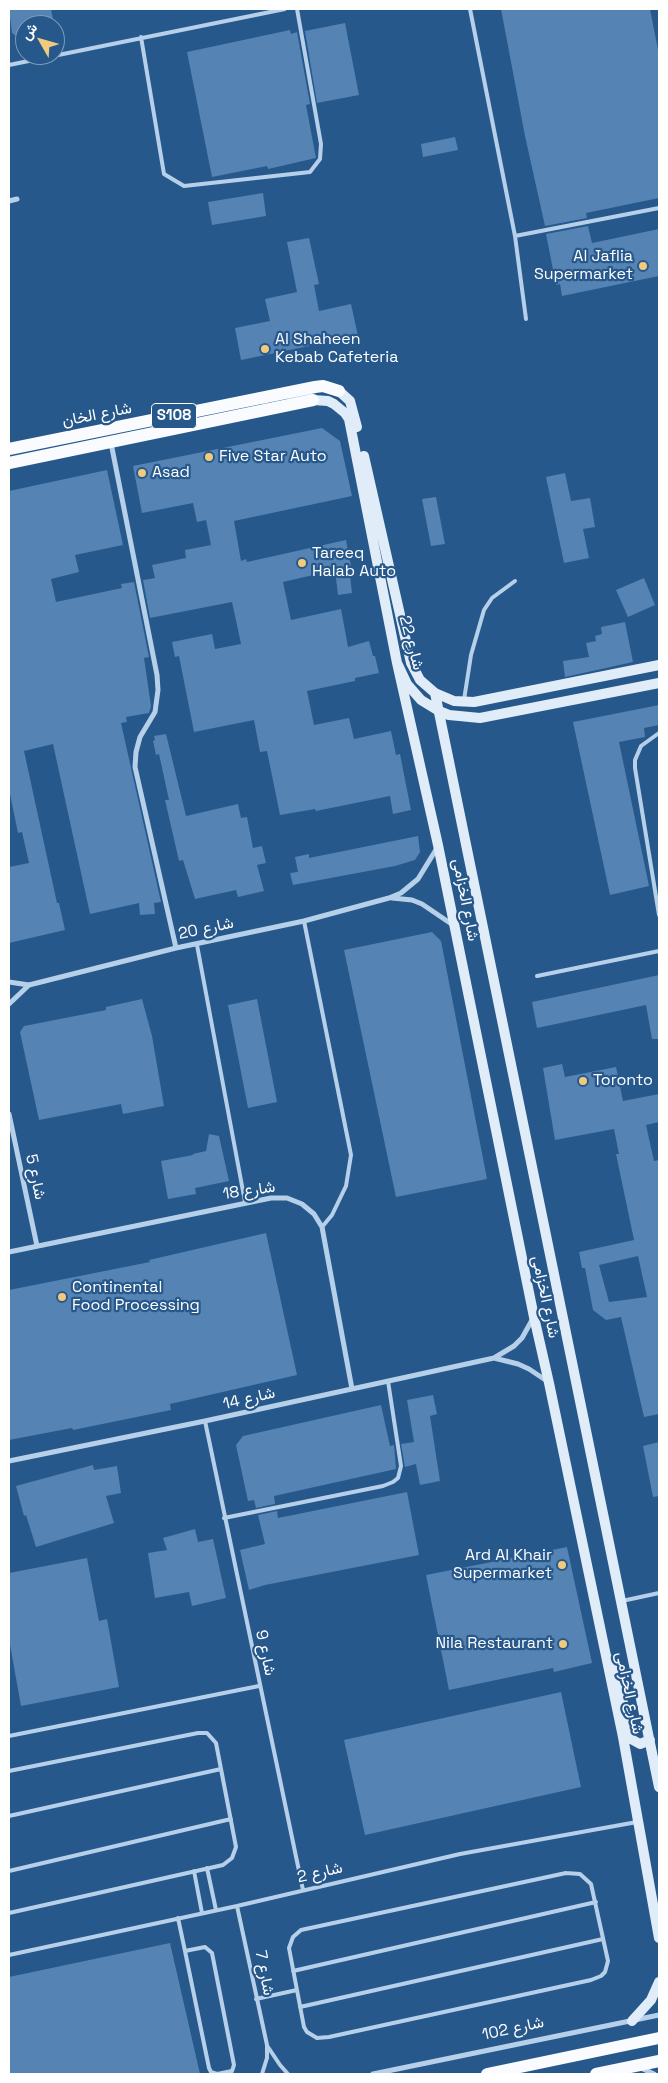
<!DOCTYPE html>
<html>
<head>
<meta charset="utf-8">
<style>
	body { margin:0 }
	#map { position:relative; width:668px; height:2083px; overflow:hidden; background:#27588b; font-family:"Space Grotesk",Vazirmatn,sans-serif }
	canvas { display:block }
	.frame { position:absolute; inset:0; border:10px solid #fff; pointer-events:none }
	.north { position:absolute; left:15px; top:15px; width:50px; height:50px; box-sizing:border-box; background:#27588b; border:1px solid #7d9bb9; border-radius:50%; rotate:308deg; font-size:14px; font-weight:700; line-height:20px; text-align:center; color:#fff }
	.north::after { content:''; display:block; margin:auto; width:18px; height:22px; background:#f2ca7b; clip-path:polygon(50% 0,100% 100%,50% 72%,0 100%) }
</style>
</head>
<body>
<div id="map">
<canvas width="668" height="2083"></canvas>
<div class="frame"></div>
<div class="north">ش</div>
</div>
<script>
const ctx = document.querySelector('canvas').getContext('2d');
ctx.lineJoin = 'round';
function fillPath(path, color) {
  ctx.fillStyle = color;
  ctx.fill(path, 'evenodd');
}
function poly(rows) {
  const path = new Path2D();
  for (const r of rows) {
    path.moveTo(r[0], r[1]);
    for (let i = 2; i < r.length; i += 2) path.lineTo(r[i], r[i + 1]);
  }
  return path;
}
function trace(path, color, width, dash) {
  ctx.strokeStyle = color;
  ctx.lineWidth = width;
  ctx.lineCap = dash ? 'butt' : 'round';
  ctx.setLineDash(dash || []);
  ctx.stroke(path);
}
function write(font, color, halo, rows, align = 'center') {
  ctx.font = font + ' "Space Grotesk",Vazirmatn,sans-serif';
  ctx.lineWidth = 4.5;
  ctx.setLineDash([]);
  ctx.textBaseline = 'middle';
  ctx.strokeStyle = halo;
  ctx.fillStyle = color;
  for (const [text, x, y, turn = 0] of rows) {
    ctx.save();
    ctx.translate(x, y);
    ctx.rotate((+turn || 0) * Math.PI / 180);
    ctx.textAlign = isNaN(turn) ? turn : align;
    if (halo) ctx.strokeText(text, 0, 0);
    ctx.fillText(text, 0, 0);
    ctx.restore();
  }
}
fillPath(poly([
	[9,9,51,9,54,25,25,25,25,43,12,33],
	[501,9,650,9,659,55,659,198,586,213,587,218,545,226,525,136],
	[345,23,359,95,317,103,305,31],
	[290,30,291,34,297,32,310,104,306,105,316,158,268,169,267,166,212,177,187,52],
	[455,137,458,150,423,157,421,144],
	[263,193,266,216,212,225,208,202],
	[588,226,592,243,659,229,659,276,562,296,560,284,556,285,546,234],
	[309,238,319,284,314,285,319,311,351,304,358,336,241,360,235,328,270,321,265,299,297,292,287,242],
	[322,428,340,441,352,496,234,521,241,561,246,559,247,562,346,540,351,566,349,566,352,593,338,595,335,570,283,582,291,620,341,609,348,647,369,641,373,656,375,656,379,673,355,678,355,681,307,691,314,725,349,718,354,739,391,731,396,755,400,754,411,810,393,814,390,796,316,811,315,809,280,815,267,751,260,752,254,720,194,732,179,656,175,657,172,642,212,634,215,649,241,644,232,602,150,618,143,580,155,578,152,565,186,558,185,550,211,545,206,520,197,522,193,503,142,513,133,466],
	[107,470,123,545,75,555,79,572,51,579,56,602,122,588,121,584,134,582,149,657,144,658,151,706,149,713,126,717,127,722,121,723,161,902,154,903,155,914,140,915,139,903,90,914,53,744,24,751,57,903,59,903,65,930,9,943,9,867,29,863,22,832,18,833,9,789,9,491],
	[565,473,571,501,590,498,595,527,583,529,589,558,564,563,546,477],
	[436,497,445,544,431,546,422,499],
	[644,578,655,605,628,617,616,590],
	[625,622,633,662,565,677,563,661,589,657,586,643,596,641,595,636,602,634,601,627],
	[659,705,659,725,644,728,645,737,619,742,649,886,610,895,573,722],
	[166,734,186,816,238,804,241,818,247,817,253,848,262,846,266,863,257,865,264,891,238,897,236,890,195,899,183,860,179,861,165,800,169,800,159,754,156,755,153,741,155,740,154,736],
	[418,836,420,852,415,860,395,866,293,885,290,873,298,872,295,857,309,854,309,858],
	[432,932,441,941,487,1179,396,1197,344,950],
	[659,975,659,1039,652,1039,646,1005,537,1028,532,1002],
	[142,999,152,1036,164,1106,123,1114,121,1104,39,1120,20,1032,24,1026,106,1010,106,1007],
	[257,999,277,1102,248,1108,228,1005],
	[562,1064,565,1077,616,1067,623,1101,659,1094,659,1122,646,1125,654,1161,659,1160,659,1414,644,1417,621,1317,606,1320,593,1310,585,1268,582,1268,579,1252,634,1240,616,1154,619,1154,614,1129,555,1140,543,1068],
	[638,1256,647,1297,609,1302,599,1265],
	[209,1134,219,1136,229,1181,195,1188,196,1194,168,1199,161,1161,193,1155,193,1154,206,1151],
	[266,1233,297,1375,170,1404,171,1410,73,1430,72,1428,9,1440,9,1290,150,1262,149,1260],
	[433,1395,437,1414,430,1416,440,1481,420,1485,416,1464,405,1467,401,1444,414,1442,407,1400],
	[381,1405,390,1446,394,1445,396,1469,274,1496,275,1504,256,1508,254,1500,248,1501,236,1445,243,1436],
	[659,1442,659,1496,653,1497,643,1446],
	[93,1465,94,1470,117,1466,121,1493,106,1496,114,1523,36,1547,26,1515,24,1516,16,1486],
	[407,1492,419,1555,265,1585,249,1590,240,1550,265,1544,258,1515,277,1511,278,1518],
	[195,1529,198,1542,213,1539,226,1598,192,1606,189,1592,155,1598,148,1553,167,1550,163,1538],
	[567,1547,592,1663,554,1672,553,1668,449,1690,426,1575],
	[87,1558,99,1621,107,1619,119,1687,21,1706,9,1639,9,1573],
	[561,1692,581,1787,365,1835,344,1740],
	[170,1943,200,2074,9,2074,9,1977]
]), '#5483b4');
trace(poly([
	[470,9,515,236,526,319],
	[141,37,164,174,184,186,310,172,320,159,321,144,297,9],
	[9,65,285,9],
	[515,236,659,208],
	[464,700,471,655,484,610,492,598,515,581],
	[659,733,641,746,635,760,635,768,659,915],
	[304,921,351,1155,346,1186,332,1215,322,1227],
	[197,945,245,1202],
	[537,976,659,951],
	[205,1421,303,1890],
	[224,1518,383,1486,393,1482,398,1478,401,1466,388,1381],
	[622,1601,659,1593],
	[9,1736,259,1686],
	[9,1771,198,1733,207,1733,216,1743,236,1847,232,1858,223,1865,9,1913],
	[9,1816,221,1769],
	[207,1868,216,1910],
	[9,1871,231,1819],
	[194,1871,202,1913],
	[566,1873,580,1874,591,1884,608,1961,605,1972,601,1976,591,1980,329,2037,317,2038,307,2032,304,2027,289,1948,293,1937,301,1930,566,1873],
	[237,1906,267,2045,267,2058,262,2074],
	[178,1918,185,1951],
	[205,1947,212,1953,234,2065,232,2071,217,2074,211,2072,209,2068,185,1951,205,1947],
	[9,1955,237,1906,460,1854,637,1822],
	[293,1971,596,1902],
	[256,1999,297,1990],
	[300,2007,603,1939],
	[268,2047,280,2065,288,2074]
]), '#b6d0ea', 4);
trace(poly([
	[9,201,17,199],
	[111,443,157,675,158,690,155,712,140,737,136,752,135,767,176,948],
	[392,898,412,900,422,904,453,925],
	[9,982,29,985,176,948,304,921,389,898,401,893,418,879,437,848],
	[9,1004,29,985],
	[9,1114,37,1246],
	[9,1252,271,1198,287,1198,302,1204,314,1214,322,1227,352,1389],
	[494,1358,518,1364,529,1369,547,1381],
	[9,1461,205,1421,494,1358,514,1346,522,1338,532,1320],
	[641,2068,654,2074],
	[373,2074,659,2015]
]), '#b6d0ea', 5);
trace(poly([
	[339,391,350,401,357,427],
	[313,400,328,401,334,404,345,413,349,419,397,663,407,684,421,700,439,711,449,715,480,718,659,683],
	[364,456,411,663,420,680,435,693,454,701,474,702,659,665],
	[397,663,438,845,534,1317,549,1383,623,1737,659,1938],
	[435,693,659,1787],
	[606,1656,615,1667,631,1739,640,1744,650,1740],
	[632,2021,651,2000,659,1982]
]), '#e0ecf8', 10);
trace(poly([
	[9,449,315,387,323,386,339,391],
	[9,463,313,400],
	[487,2074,659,2038],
	[596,2074,659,2061]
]), '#f9fbfe', 12);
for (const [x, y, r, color] of [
	[643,266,5,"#f2ca7b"],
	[265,349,5,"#f2ca7b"],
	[209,457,5,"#f2ca7b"],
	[142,473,5,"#f2ca7b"],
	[302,563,5,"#f2ca7b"],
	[583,1081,5,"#f2ca7b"],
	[62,1297,5,"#f2ca7b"],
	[562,1565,5,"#f2ca7b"],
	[563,1644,5,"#f2ca7b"]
]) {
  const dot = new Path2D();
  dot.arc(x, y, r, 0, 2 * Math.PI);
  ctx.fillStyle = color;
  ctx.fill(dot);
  trace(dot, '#27588b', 2);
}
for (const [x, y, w] of [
	[174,416,45]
]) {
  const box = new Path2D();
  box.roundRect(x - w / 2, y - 12.5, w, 25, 4);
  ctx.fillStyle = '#27588b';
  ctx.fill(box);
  trace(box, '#fff', 1);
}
write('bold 15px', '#fff', null, [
	["S108",174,416]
]);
write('16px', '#fff', '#27588b', [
	["Al Jaflia",633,257,"right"],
	["Supermarket",633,275,"right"],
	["Al Shaheen",275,340],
	["Kebab Cafeteria",275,358],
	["Five Star Auto",219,457],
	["Asad",152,473],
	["Tareeq",312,554],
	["Halab Auto",312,572],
	["Toronto",593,1081],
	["Continental",72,1288],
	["Food Processing",72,1306],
	["Ard Al Khair",552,1556,"right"],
	["Supermarket",552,1574,"right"],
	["Nila Restaurant",553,1644,"right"]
], 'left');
write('16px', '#fff', '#27588b', [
	["شارع الخان",97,415,-11],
	["شارع 22",411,643,75],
	["شارع الخزامى",465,900,79],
	["شارع 20",206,929,-12],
	["شارع 5",35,1177,78],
	["شارع 18",249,1191,-8],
	["شارع الخزامى",545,1297,78],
	["شارع 14",249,1399,-13],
	["شارع 9",265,1653,78],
	["شارع الخزامى",629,1693,78],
	["شارع 2",320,1873,-13],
	["شارع 7",264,1973,79],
	["شارع 102",513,2029,-12]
]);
</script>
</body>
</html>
